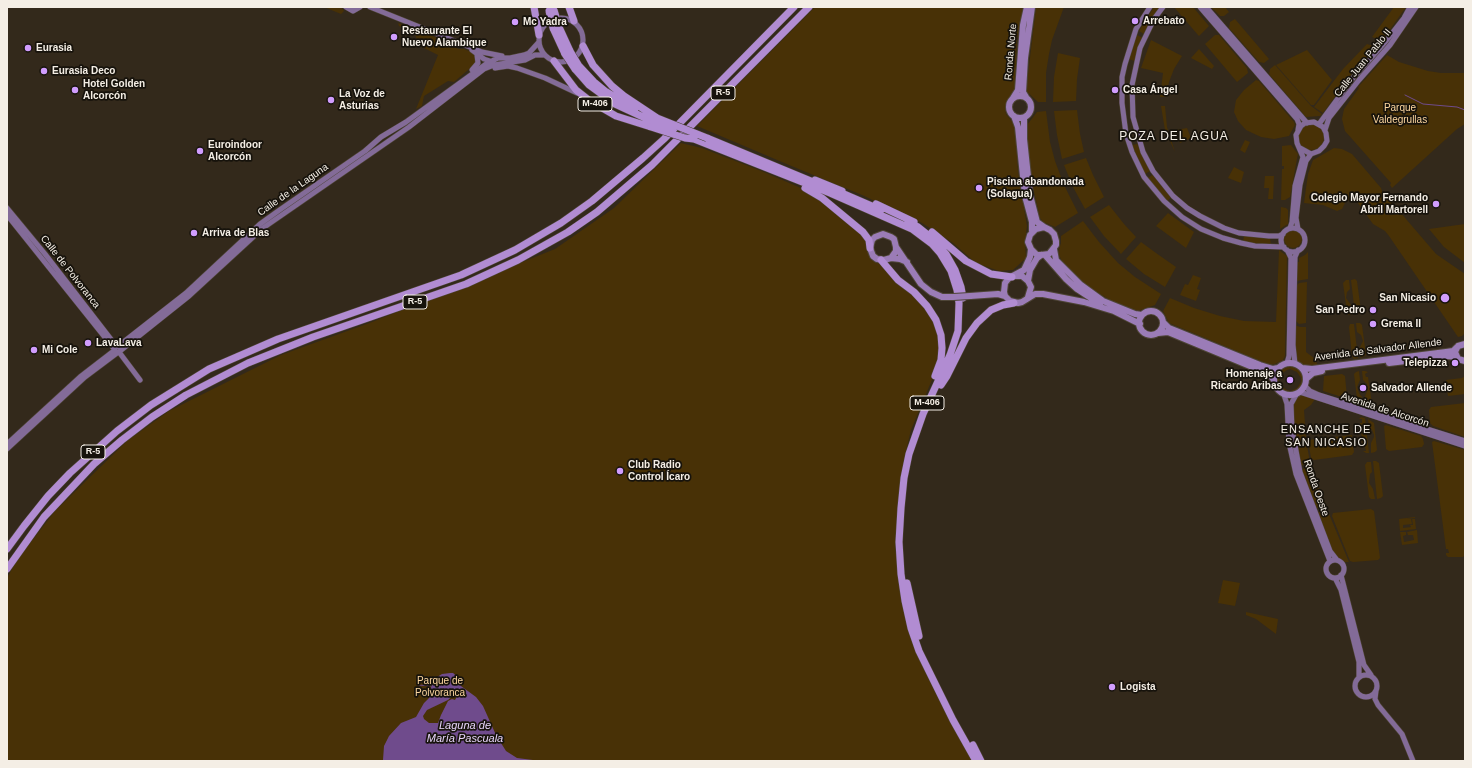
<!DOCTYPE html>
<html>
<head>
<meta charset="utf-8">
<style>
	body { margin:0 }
	#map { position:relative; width:1472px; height:768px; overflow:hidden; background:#33291b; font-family:Helvetica,sans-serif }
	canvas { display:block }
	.frame { position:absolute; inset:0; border:8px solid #f4eee5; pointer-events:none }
</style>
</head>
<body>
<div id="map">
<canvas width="1472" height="768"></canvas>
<div class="frame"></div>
</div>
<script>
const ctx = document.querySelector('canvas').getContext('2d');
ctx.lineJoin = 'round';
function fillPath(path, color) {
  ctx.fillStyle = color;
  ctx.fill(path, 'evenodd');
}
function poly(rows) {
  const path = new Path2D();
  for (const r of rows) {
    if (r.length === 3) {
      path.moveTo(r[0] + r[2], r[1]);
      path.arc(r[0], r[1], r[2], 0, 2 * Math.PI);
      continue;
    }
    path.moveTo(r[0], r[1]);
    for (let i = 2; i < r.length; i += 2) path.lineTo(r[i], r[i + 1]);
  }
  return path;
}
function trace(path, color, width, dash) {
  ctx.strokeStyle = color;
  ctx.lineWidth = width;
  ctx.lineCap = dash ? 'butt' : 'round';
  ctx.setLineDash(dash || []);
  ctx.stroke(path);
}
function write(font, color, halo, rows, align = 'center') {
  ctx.font = font + ' Helvetica,sans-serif';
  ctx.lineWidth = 3.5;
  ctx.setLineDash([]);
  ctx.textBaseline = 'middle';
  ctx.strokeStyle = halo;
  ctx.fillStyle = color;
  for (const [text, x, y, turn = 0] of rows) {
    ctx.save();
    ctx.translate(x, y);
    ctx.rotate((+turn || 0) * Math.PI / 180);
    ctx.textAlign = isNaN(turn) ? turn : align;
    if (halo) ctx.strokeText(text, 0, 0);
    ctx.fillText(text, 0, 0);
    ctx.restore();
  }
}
fillPath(poly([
	[324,7,341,7,344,11,341,14],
	[815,7,1023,7,1017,39,1015,90,1008,99,1005,107,1006,114,1015,125,1018,171,1027,226,1025,242,1026,258,1013,270,999,271,976,263,953,243,922,223,862,195,789,165,697,126],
	[1036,7,1064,7,1052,40,1049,54,1046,73,1046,102,1038,102,1026,91],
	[1154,7,1161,7,1144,34,1139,31],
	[1174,7,1193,7,1209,26,1199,36,1198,35],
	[1211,7,1225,7,1229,12,1224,16,1220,16],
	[1394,7,1406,7,1382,41,1372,37],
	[1235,19,1269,59,1264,63,1259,62,1229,28,1230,22],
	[398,23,443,40,448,45,459,49,464,49,474,53,477,58,475,64,454,82,448,81,424,96,422,106,416,109,438,55,418,45,416,37,414,33,399,26],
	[1137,35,1143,38,1135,61,1128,59],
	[1215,35,1219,35,1247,68,1248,73,1237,82,1205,44],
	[1151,40,1182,56,1174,69,1169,82,1166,97,1160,97,1163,73,1141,68],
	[1367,44,1376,47,1349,77,1323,113,1314,107,1343,69],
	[1199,49,1214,66,1212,69,1191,58],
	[1307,50,1332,80,1314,105,1311,105,1276,65],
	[1058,53,1080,58,1077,79,1076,101,1053,102,1054,77],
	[1387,55,1399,62,1428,71,1441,73,1465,73,1465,124,1457,129,1392,188,1390,185,1391,183,1345,131,1342,119,1344,109,1359,88,1358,87],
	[1275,65,1311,106,1322,114,1320,116,1306,117,1269,74,1270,69],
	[1256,80,1259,81,1294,122,1295,125,1289,136,1274,139,1261,137,1246,130,1238,121,1234,112,1236,100,1244,90],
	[1161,106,1165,106,1167,127,1175,152,1165,130],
	[1077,110,1080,134,1084,152,1062,159,1057,135,1054,111],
	[1046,111,1050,142,1055,161,1064,185,1078,213,1055,227,1043,222,1040,218,1032,183,1028,151,1027,125,1037,112],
	[1311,137,13],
	[1187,128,1191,138,1180,143,1176,130],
	[1245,140,1250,142,1245,153,1240,150],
	[681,143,702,148,764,172,801,188,819,198,861,233,867,242,867,251,872,259,885,267,931,313,939,333,941,349,934,375,911,430,904,459,898,502,895,546,901,598,925,672,946,713,975,761,7,761,7,578,17,560,55,511,127,441,169,411,281,355,372,322,555,249,614,208],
	[1137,144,1150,171,1145,174,1132,145],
	[1291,145,1298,154,1297,159,1290,197,1285,200,1281,200,1282,169,1284,169,1284,166,1282,166,1282,146],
	[1334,148,1342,149,1352,154,1381,188,1382,191,1436,254,1465,274,1465,333,1462,336,1458,337,1389,236,1385,231,1373,224,1353,196,1345,203,1342,209,1337,211,1323,205,1304,203,1308,174,1313,160],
	[1086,158,1093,175,1104,197,1085,209,1073,187,1064,165],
	[1234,167,1244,172,1241,183,1228,178],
	[1152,175,1154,176,1163,188,1171,197,1167,202,1148,178],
	[1265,176,1274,176,1273,199,1268,199,1269,188,1264,188],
	[1109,205,1124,224,1136,237,1121,254,1104,236,1090,217],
	[1281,207,1286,208,1288,210,1288,224,1280,229],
	[1168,213,1194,232,1186,248,1156,226],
	[1083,221,1099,242,1118,263,1135,277,1161,294,1155,305,1138,311,1110,300,1090,288,1079,280,1063,263,1058,253,1061,243,1061,236],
	[1465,224,1465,263,1444,247,1429,229],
	[1293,239,9],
	[1244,236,1270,238,1271,245,1243,242],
	[1141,242,1156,253,1176,267,1165,287,1144,274,1126,259],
	[1279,250,1287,256,1285,356,1283,360,1275,364,1270,365,1169,323,1163,311,1170,298,1194,308,1220,316,1244,321,1276,322],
	[1308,252,1308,279,1296,281,1297,262,1299,262,1299,258,1305,255],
	[1193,275,1201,278,1197,289,1200,290,1196,301,1180,295,1185,284,1188,285],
	[1355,279,1357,281,1361,311,1359,314,1355,314,1351,280],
	[1346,280,1349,280,1350,289,1347,292,1346,298,1351,305,1353,314,1349,315,1347,313,1343,283],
	[1307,282,1306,323,1299,324,1296,321,1296,286,1299,283],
	[1356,323,1360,323,1362,325,1366,355,1361,358,1359,349,1363,341,1361,335,1357,332],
	[1350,324,1354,324,1358,358,1354,359,1352,356,1349,327],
	[1295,325,1300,327,1306,327,1306,352,1314,358,1319,367,1302,366,1295,360],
	[1291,366,1299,370,1304,378,1302,387,1299,391,1291,394,1282,392,1279,389,1276,380,1277,376,1282,369],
	[1290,369,1297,372,1301,378,1301,382,1297,388,1291,391,1287,390,1282,387,1279,380,1281,374,1287,370],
	[1359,371,1360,380,1357,387,1359,393,1362,397,1363,404,1359,402,1357,399,1354,374,1356,372],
	[1362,371,1365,371,1368,372,1365,374,1366,377,1368,377,1372,404,1370,406,1366,404,1365,396,1368,389,1367,384,1363,380],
	[1342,374,1345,376,1347,397,1345,398,1323,391,1324,376],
	[1465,376,1465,394,1448,396,1446,380,1462,378],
	[1302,395,1315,399,1311,405,1304,410,1306,439,1310,463,1304,464,1300,467,1295,443,1293,403,1298,396],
	[1465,403,1465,437,1433,426,1430,423,1429,410,1431,407],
	[1361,417,1365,418,1369,453,1366,453,1363,451,1366,451,1365,447,1363,447,1360,423,1362,423,1362,419,1359,419],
	[1368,419,1374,423,1377,450,1375,452,1371,453,1371,443,1374,437,1374,435,1372,430,1369,427],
	[1386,425,1421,436,1423,439,1424,444,1422,447,1389,451,1386,449,1384,426],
	[1352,435,1354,452,1352,455,1314,460,1311,458,1308,440],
	[1434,441,1465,450,1465,555,1463,557,1448,557,1446,555,1446,553,1449,553,1448,549,1446,549,1432,442],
	[1373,461,1376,461,1379,463,1383,496,1381,498,1377,499],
	[1367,462,1371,462,1372,472,1370,474,1369,483,1373,489,1375,499,1371,499,1369,497,1365,465],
	[1311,466,1319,488,1327,508,1316,508,1302,471,1305,467],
	[1371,509,1374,511,1380,558,1378,560,1353,562,1350,561,1332,516,1333,513],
	[1316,512,1327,512,1329,514,1349,562,1344,562,1334,555],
	[1415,517,1415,518,1406,519,1411,519,1412,524,1403,525,1403,528,1411,527,1410,525,1413,525,1412,519,1415,519,1416,529,1400,531,1399,519],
	[1417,530,1418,543,1402,545,1400,532,1406,532,1406,535,1403,536,1404,542,1414,540,1413,535,1408,535,1407,532],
	[1223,580,1240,583,1235,606,1218,603],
	[1246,612,1278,619,1276,634,1256,619,1246,615]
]), '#483106');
fillPath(poly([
	[450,673,453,673,463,681,463,683,461,684,461,686,476,697,483,706,496,735,506,751,517,758,541,761,385,761,383,760,384,746,389,736,401,723,416,717,424,703,429,698,429,693,434,679,442,674],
	[458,691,458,694,455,700,452,699,448,701,441,715,438,723,429,723,424,719,423,716,427,710,448,700]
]), '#6f4b8c');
trace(poly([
	[1405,95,1423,104,1457,107,1465,110],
	[418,685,431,686]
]), '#6f4b8c', 1);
const secondary = poly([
	[346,7,353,11,360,7],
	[370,7,482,52,502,56],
	[1150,7,1136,29,1125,64,1122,77,1122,103,1126,134,1132,152,1144,177,1164,201,1182,217,1201,229,1223,238,1241,243,1255,246,1284,247],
	[1163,7,1154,19,1140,48,1132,85,1133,117,1143,152,1153,171,1173,196,1187,208,1200,216,1224,228,1239,233,1269,236,1279,236,1283,234],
	[1200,7,1297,119,1299,124,1298,130],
	[1206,7,1307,123],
	[561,40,22],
	[472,50,484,59,490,61],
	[495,68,508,66,517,68,545,78,577,93],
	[472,70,478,63,477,55],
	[1319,124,1353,78,1386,41,1404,18,1410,7],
	[1325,130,1329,118,1359,80,1390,45,1416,7],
	[7,208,45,254,117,347,186,293,260,224,281,209,365,151,381,137,406,122,486,64,498,58,510,58,524,55,529,53,539,42],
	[7,215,115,350],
	[1290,228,1292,222,1295,186,1303,157,1297,143,1296,135,1301,126,1305,123,1314,122,1323,127,1326,133,1327,141,1324,146,1319,151,1311,154,1300,148],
	[1293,240,12],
	[1298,229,1296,218,1300,185,1306,161,1311,154],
	[120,351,189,296,263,228,409,127,484,69,494,65,525,60,535,55,544,55],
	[119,352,140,380],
	[1287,363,1289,356,1291,258,1287,250],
	[1295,364,1293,345,1295,257,1298,250],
	[1305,386,1310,391,1319,395,1465,441],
	[1300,392,1465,446],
	[1284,395,1287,404,1289,443,1296,474,1330,561],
	[1296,395,1291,404,1292,429,1300,472,1330,551,1337,560],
	[7,444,80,377,115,350],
	[7,449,85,377,117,353],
	[1335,569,9],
	[1341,575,1364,665,1371,675],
	[1335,578,1341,590,1359,662,1359,676],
	[1366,686,11],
	[1376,691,1375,699,1378,705,1402,734,1413,761]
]);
const primary = poly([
	[1020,107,11],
	[1026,97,1023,92,1025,58,1032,7],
	[1013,98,1018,90,1023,25,1027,7],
	[1014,116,1018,127,1025,196,1032,222,1032,231],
	[1024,118,1024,139,1030,195,1037,222,1044,227],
	[896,247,921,284,931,292,942,297,953,297],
	[1031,249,1037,255,1041,255,1049,254,1056,245,1056,241,1054,234,1050,230,1044,227,1036,229,1030,235,1028,242,1031,249,1030,257,1024,270,1009,278,1005,283,1004,292,1005,296,1010,301,1018,303,1022,302,1035,294,1043,294,1084,302,1117,312],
	[1054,249,1056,260,1081,285,1103,301,1135,314,1142,315],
	[1045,255,1066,279,1077,289,1100,304],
	[891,258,896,251,896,247,894,239,891,237,883,234,875,237,872,240,870,248,873,256,877,259,884,260,891,258,900,259,907,262],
	[1015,276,1022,276,1028,281,1031,287,1028,297],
	[1028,281,1030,270,1037,258,1041,255],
	[970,296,998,294,1005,296],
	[1114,311,1140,324],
	[1151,323,12],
	[1163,322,1169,328,1174,330,1260,365,1273,369,1278,368],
	[1158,333,1168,332,1262,371,1269,374,1273,379],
	[1465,344,1458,346,1455,352,1458,359,1465,361],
	[1290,379,16],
	[1389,363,1447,356,1456,357],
	[1302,368,1312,369,1446,352,1453,351,1456,348],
	[1306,379,1313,373,1322,371]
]);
const highway = poly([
	[534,7,539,35],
	[569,7,574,21],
	[559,27,570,51],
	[553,28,565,54],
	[583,46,593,65,612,86,624,96,657,118],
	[554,61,576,90,590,101,616,116,651,127],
	[579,66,594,82,605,91,635,109],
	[575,69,589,85,615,104,654,122],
	[707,138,818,184],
	[694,139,830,193,912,229,932,244,940,253,951,271,957,290,959,303,958,331,950,355,923,414,909,454,904,478,901,508,899,542,901,574,905,601,911,628,919,651,953,720,976,761],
	[815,180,842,191],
	[805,188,822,198,863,232,869,240,870,248],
	[837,191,881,210],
	[876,204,914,222],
	[908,222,918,227,933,239,946,254,955,270,961,287,963,298],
	[932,232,966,261,991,274,1012,277],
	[881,260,898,280,914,292,927,306,936,320,941,335,942,348,941,360,935,376],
	[941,385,947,376,966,338,977,323,991,310,1003,305,1014,303],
	[7,549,24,526,48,496,70,473,117,431,151,405,209,369,278,339,461,275,515,250,561,223,592,201,643,158,664,139,794,7],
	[7,569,44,517,94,464,122,440,152,417,186,395,248,363,313,337,466,284,518,260,568,232,597,212,652,165,809,7],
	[907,583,919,636],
	[973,745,981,761]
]);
trace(secondary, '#4e4537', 6);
trace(primary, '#4e4537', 8);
trace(highway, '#4e4537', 8);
trace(secondary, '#836b98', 5);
trace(primary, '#9b7cb7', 6);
trace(highway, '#b18cd2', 7);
const primaryBridge = poly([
	[953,297,970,296]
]);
const highwayBridge = poly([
	[554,10,559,27],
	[549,11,553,28],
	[570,51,579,66],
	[565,54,575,69],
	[657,118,707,138],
	[654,122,673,130],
	[651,127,685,138,694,139]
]);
trace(primaryBridge, '#4e4537', 8, []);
trace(highwayBridge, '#4e4537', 8, []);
trace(primaryBridge, '#9b7cb7', 6);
trace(highwayBridge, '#b18cd2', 7);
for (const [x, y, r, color] of [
	[1135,21,4,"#d19dfe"],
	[515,22,4,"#d19dfe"],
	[394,37,4,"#d19dfe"],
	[28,48,4,"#d19dfe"],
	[44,71,4,"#d19dfe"],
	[75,90,4,"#d19dfe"],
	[1115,90,4,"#d19dfe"],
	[331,100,4,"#d19dfe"],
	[200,151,4,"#d19dfe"],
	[979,188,4,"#d19dfe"],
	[1436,204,4,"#d19dfe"],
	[194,233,4,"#d19dfe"],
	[1445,298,5,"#d19dfe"],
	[1373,310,4,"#d19dfe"],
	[1373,324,4,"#d19dfe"],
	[88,343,4,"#d19dfe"],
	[34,350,4,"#d19dfe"],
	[1455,363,4,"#d19dfe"],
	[1290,380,4,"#d19dfe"],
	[1363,388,4,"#d19dfe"],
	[620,471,4,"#d19dfe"],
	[1112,687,4,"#d19dfe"]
]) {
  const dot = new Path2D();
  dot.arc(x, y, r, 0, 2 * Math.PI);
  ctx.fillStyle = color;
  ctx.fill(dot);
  trace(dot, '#17130c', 1.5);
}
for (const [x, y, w] of [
	[723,93,24],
	[595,104,34],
	[415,302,24],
	[927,403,34],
	[93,452,24]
]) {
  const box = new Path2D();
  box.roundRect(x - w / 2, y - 7, w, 14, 3);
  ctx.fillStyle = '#17130c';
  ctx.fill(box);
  trace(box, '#f4eee5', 1);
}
write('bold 9px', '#f4eee5', null, [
	["R-5",723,93],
	["M-406",595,104],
	["R-5",415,302],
	["M-406",927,403],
	["R-5",93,452]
]);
write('bold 10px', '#f4eee5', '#17130c', [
	["Arrebato",1143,21],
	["Mc Yadra",523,22],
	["Restaurante El",402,31],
	["Nuevo Alambique",402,43],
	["Eurasia",36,48],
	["Eurasia Deco",52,71],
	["Hotel Golden",83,84],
	["Alcorcón",83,96],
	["Casa Ángel",1123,90],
	["La Voz de",339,94],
	["Asturias",339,106],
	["Euroindoor",208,145],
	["Alcorcón",208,157],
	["Piscina abandonada",987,182],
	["(Solagua)",987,194],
	["Colegio Mayor Fernando",1428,198,"right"],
	["Abril Martorell",1428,210,"right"],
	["Arriva de Blas",202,233],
	["San Nicasio",1436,298,"right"],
	["San Pedro",1365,310,"right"],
	["Grema II",1381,324],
	["LavaLava",96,343],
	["Mi Cole",42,350],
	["Telepizza",1447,363,"right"],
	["Homenaje a",1282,374,"right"],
	["Ricardo Aribas",1282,386,"right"],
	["Salvador Allende",1371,388],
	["Club Radio",628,465],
	["Control Ícaro",628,477],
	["Logista",1120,687]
], 'left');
write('10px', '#f4eee5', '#17130c', [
	["Ronda Norte",1011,52,-85],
	["Calle Juan Pablo II",1363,63,-51],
	["Calle de la Laguna",293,190,-35],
	["Calle de Polvoranca",70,272,52],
	["Avenida de Salvador Allende",1378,350,-7],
	["Avenida de Alcorcón",1385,410,18],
	["Ronda Oeste",1316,488,71]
]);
write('10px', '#fcd69f', '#17130c', [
	["Parque",1400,108],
	["Valdegrullas",1400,120],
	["Parque de",440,681],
	["Polvoranca",440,693]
]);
ctx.letterSpacing = '1px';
write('11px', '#f4eee5', '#17130c', [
	["ENSANCHE DE",1326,430],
	["SAN NICASIO",1326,443]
]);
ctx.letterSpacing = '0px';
write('italic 11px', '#e7d4fa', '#17130c', [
	["Laguna de",465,726],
	["María Pascuala",465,739]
]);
ctx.letterSpacing = '1px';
write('12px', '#f4eee5', '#17130c', [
	["POZA DEL AGUA",1174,137]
]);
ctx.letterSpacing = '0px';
</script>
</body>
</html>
